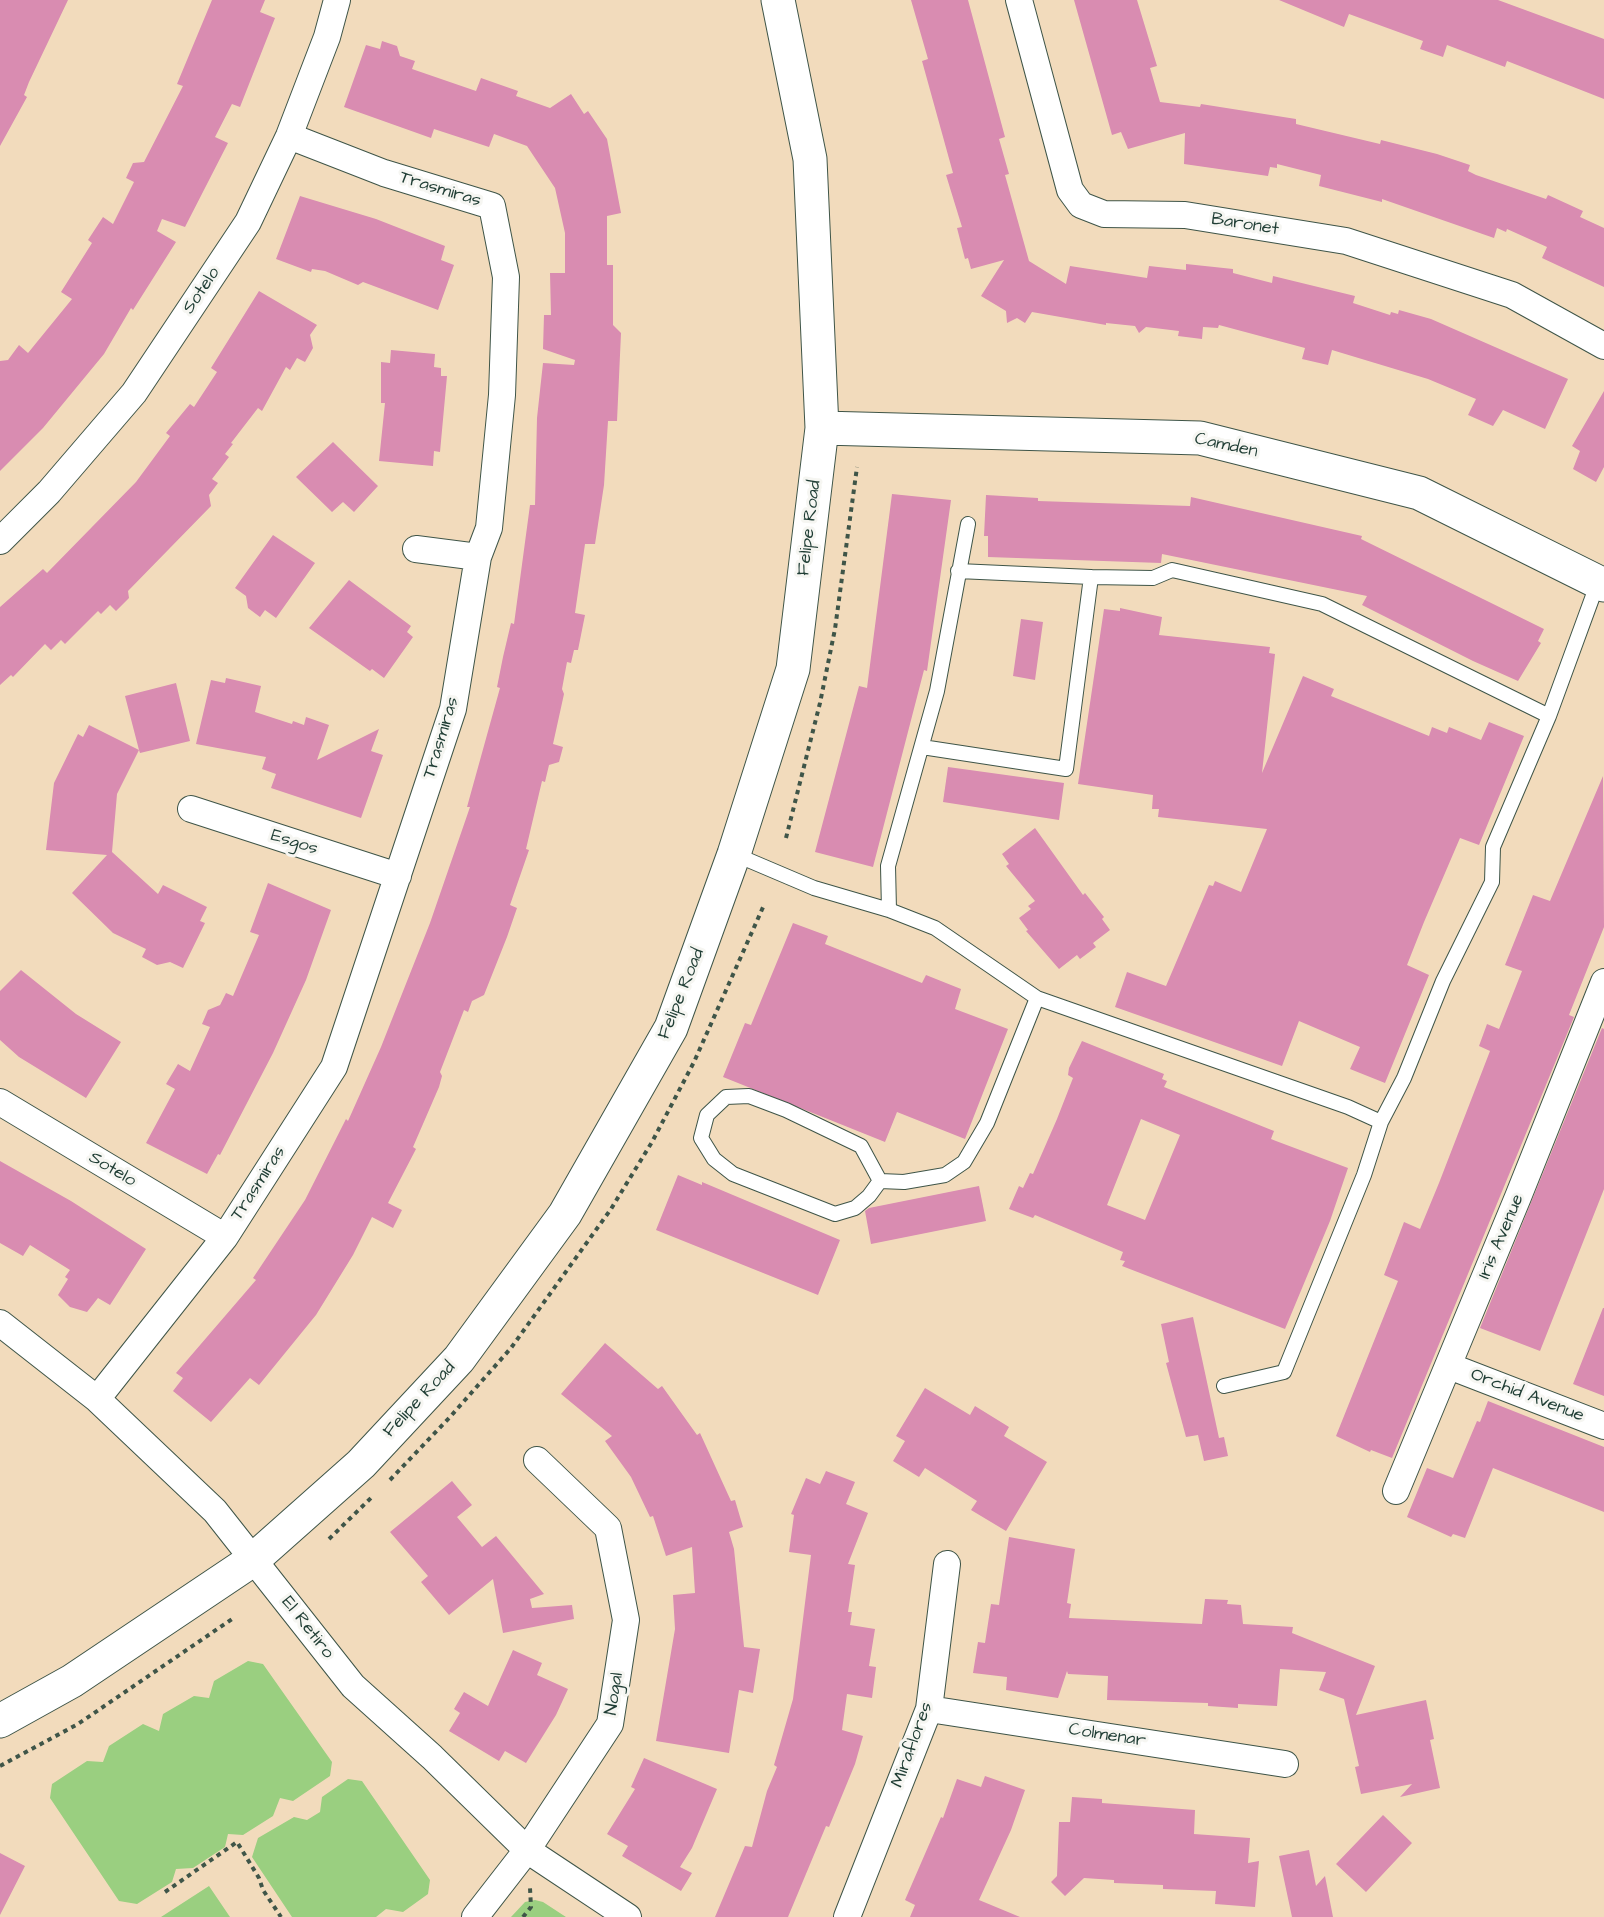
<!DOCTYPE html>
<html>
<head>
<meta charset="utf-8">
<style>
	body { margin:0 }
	canvas { display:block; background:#f2dbbc }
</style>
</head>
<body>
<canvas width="1604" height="1917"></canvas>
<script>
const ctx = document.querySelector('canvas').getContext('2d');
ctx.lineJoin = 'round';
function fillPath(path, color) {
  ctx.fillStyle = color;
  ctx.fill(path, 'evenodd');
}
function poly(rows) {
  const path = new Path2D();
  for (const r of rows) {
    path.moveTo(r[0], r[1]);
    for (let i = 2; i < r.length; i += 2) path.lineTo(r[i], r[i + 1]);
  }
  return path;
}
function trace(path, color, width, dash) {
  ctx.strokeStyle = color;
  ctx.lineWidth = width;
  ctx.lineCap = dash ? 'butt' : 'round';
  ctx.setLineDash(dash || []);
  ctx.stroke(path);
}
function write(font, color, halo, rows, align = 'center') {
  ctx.font = font + ' "Architects Daughter",sans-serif';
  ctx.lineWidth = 6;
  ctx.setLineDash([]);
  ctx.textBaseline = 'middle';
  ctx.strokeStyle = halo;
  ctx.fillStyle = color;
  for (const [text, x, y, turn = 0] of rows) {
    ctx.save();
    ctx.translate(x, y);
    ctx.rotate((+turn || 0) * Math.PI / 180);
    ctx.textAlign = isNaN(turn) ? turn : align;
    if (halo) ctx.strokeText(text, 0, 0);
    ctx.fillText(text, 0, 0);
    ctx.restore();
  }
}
fillPath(poly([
	[248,1661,263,1664,332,1762,330,1776,293,1801,280,1798,273,1816,243,1835,228,1834,225,1847,193,1868,176,1869,172,1882,137,1904,119,1901,50,1798,52,1784,87,1761,103,1762,109,1746,143,1724,159,1731,163,1714,194,1696,209,1698,214,1681],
	[348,1779,362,1781,430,1880,428,1894,403,1912,386,1909,376,1917,292,1917,252,1857,258,1838,294,1817,307,1820,320,1812,322,1797],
	[209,1886,230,1917,161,1917],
	[535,1900,543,1902,566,1917,511,1917,525,1902]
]), '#9acf80');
fillPath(poly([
	[0,0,68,0,29,82,24,95,27,97,0,146],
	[212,0,265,0,260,12,275,18,240,107,232,104,215,137,228,143,185,227,162,219,157,231,176,242,133,310,131,308,104,354,43,428,0,471,0,361,8,360,19,345,28,353,72,299,61,292,92,243,88,240,103,217,113,224,134,182,126,178,133,163,144,162,183,86,177,84],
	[911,0,968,0,1005,137,999,139,1009,174,1005,175,1029,261,1066,284,1070,266,1147,278,1149,266,1186,270,1186,264,1233,269,1233,273,1272,283,1273,276,1355,296,1353,303,1390,315,1391,312,1398,314,1399,310,1431,319,1568,379,1545,429,1503,410,1493,426,1468,415,1476,399,1428,379,1332,350,1328,365,1302,359,1305,348,1219,325,1218,328,1203,327,1202,339,1178,336,1179,331,1146,327,1139,333,1135,326,1106,323,1106,325,1032,312,1025,323,1017,318,1007,323,1006,311,981,296,1004,260,971,269,968,258,965,259,957,228,962,227,946,175,953,173,922,61,928,59],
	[1074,0,1137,0,1157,66,1150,68,1160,102,1200,107,1201,104,1296,119,1296,124,1380,144,1381,140,1437,154,1470,165,1468,171,1476,175,1546,199,1548,195,1583,211,1580,217,1604,228,1604,287,1542,258,1547,247,1507,229,1506,232,1497,228,1494,238,1382,199,1382,202,1319,186,1321,175,1277,164,1277,168,1270,167,1268,176,1184,164,1185,133,1128,149,1121,132,1112,135],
	[1279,0,1498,0,1604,39,1604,99,1507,61,1505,67,1447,45,1443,57,1420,49,1423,41,1349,14,1344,27],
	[382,41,397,46,400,56,415,61,412,69,476,91,481,78,518,91,516,96,550,108,571,94,584,114,588,111,607,139,621,213,607,216,607,265,613,265,613,325,621,333,617,421,608,421,604,485,595,544,585,544,575,613,585,615,578,650,574,650,571,663,567,662,562,689,564,694,553,744,563,747,559,762,549,765,545,782,542,781,526,849,529,850,510,905,517,908,507,937,484,995,472,1001,468,1012,464,1010,440,1072,442,1076,439,1087,413,1147,416,1149,388,1203,402,1210,393,1228,372,1217,353,1255,316,1315,259,1385,250,1378,211,1422,173,1391,183,1378,176,1373,256,1280,253,1278,305,1200,346,1119,348,1121,381,1047,430,923,470,807,467,807,500,688,497,687,503,657,511,623,514,624,530,505,535,505,537,418,543,363,574,365,575,360,543,349,544,315,551,315,550,273,565,273,565,233,555,188,527,146,494,134,489,147,434,129,431,138,344,107,366,45,380,49],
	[300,196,376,219,445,246,441,260,454,265,438,310,363,282,358,285,325,271,312,269,311,272,276,259],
	[259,291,317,325,310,335,313,348,305,362,297,358,290,370,286,367,262,411,258,408,231,443,233,444,225,454,229,457,212,479,218,483,209,495,211,506,128,591,129,598,116,611,110,605,101,614,98,611,65,644,61,640,51,650,45,644,13,677,11,675,0,685,0,607,43,569,47,573,136,482,170,436,166,433,190,404,194,407,217,372,211,368],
	[391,350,435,354,434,367,441,368,441,376,447,376,440,452,434,451,433,466,379,461,385,403,381,403,381,362,390,363],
	[1604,391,1604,467,1596,482,1573,469,1580,451,1572,446],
	[333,442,378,486,354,512,343,502,332,512,296,477],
	[892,494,951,500,927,671,924,670,873,867,815,852,859,686,867,688],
	[986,495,1038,498,1038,501,1190,506,1191,497,1362,536,1361,539,1544,629,1538,641,1541,643,1518,681,1473,661,1362,605,1367,596,1162,554,1161,563,988,557,988,536,984,536],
	[273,535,315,563,276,618,265,610,260,617,248,608,246,596,235,588],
	[349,580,411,626,407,632,413,637,384,678,372,669,370,671,309,628],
	[1120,608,1162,617,1159,635,1270,647,1269,653,1275,654,1262,773,1303,676,1334,689,1331,696,1429,736,1432,727,1447,733,1449,727,1481,740,1489,722,1524,736,1479,845,1460,838,1424,922,1407,965,1429,975,1385,1083,1350,1069,1360,1047,1299,1021,1282,1066,1115,1007,1127,972,1166,986,1209,885,1213,886,1215,881,1241,892,1267,829,1158,817,1159,809,1152,809,1153,795,1078,784,1104,609,1120,611],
	[1021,619,1043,622,1035,680,1013,676],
	[226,678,261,686,255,712,292,724,293,721,304,725,306,717,329,725,317,760,379,729,371,751,383,755,361,818,271,788,276,774,262,769,266,757,196,744,211,680,225,683],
	[176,683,190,741,140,753,139,750,117,794,112,852,158,894,163,885,207,907,200,921,205,923,183,968,170,962,157,965,142,957,146,949,113,933,72,893,107,855,46,850,54,783,78,734,83,737,89,725,139,750,125,696],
	[948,767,1064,783,1059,820,943,802],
	[1603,776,1604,927,1569,1015,1574,1017,1392,1458,1371,1450,1370,1452,1336,1436,1398,1281,1384,1275,1404,1222,1420,1229,1439,1183,1490,1051,1479,1046,1487,1024,1499,1029,1522,971,1505,965,1533,895,1550,901],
	[1035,828,1083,895,1085,893,1104,917,1102,919,1110,930,1093,943,1096,947,1080,959,1077,955,1059,969,1026,931,1028,930,1019,918,1031,909,1028,906,1035,901,1006,866,1009,864,1002,854],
	[268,883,331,910,306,980,273,1053,220,1155,218,1154,207,1174,146,1143,175,1089,166,1084,178,1064,190,1071,210,1027,202,1024,208,1010,220,1005,226,993,233,996,259,935,250,932],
	[793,923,828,936,825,944,922,983,926,975,961,989,955,1009,1008,1029,965,1139,897,1112,885,1142,723,1077,745,1023,751,1025],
	[21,970,76,1014,121,1042,86,1098,19,1057,0,1040,0,991],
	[1602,1028,1604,1029,1604,1189,1540,1351,1480,1328],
	[1082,1041,1164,1074,1162,1079,1167,1081,1164,1087,1274,1131,1271,1139,1276,1141,1348,1168,1330,1221,1285,1329,1122,1266,1125,1261,1120,1260,1123,1252,1035,1215,1033,1218,1009,1209,1019,1186,1023,1188,1030,1173,1033,1174,1057,1119,1073,1078,1068,1075,1069,1068],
	[1141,1119,1180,1135,1145,1220,1107,1205],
	[0,1161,71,1201,146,1249,110,1305,98,1298,87,1312,70,1307,58,1295,68,1279,65,1277,70,1270,30,1245,23,1256,0,1243],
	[678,1175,702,1185,702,1182,840,1240,818,1295,656,1230],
	[979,1186,986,1221,871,1244,865,1211,869,1208],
	[1603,1308,1604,1308,1604,1396,1573,1384],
	[1193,1317,1219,1438,1224,1437,1228,1456,1204,1461,1198,1435,1186,1437,1166,1363,1169,1362,1161,1324],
	[605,1343,658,1389,662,1386,697,1435,700,1433,731,1501,735,1500,743,1527,729,1532,734,1549,744,1647,760,1649,753,1693,739,1690,729,1753,656,1741,675,1629,673,1595,695,1593,692,1547,666,1556,653,1516,650,1517,631,1477,605,1441,612,1436,561,1394],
	[925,1388,970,1415,975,1406,1009,1427,1004,1436,1047,1462,1006,1531,971,1510,977,1501,925,1468,919,1477,893,1461,905,1441,896,1436],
	[1488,1401,1604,1447,1604,1512,1493,1468,1465,1538,1453,1534,1451,1537,1407,1517,1427,1468,1453,1478,1477,1421,1480,1422],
	[826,1471,855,1482,846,1504,868,1513,848,1564,855,1565,848,1612,852,1612,850,1625,875,1629,869,1666,876,1667,872,1698,847,1694,842,1730,863,1736,855,1764,829,1827,826,1826,788,1917,715,1917,745,1846,752,1847,767,1791,777,1767,774,1765,793,1699,811,1555,789,1552,794,1515,791,1514,806,1478,820,1484],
	[452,1481,472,1505,457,1517,482,1547,496,1536,544,1594,530,1599,532,1608,572,1605,574,1619,503,1633,493,1579,449,1615,421,1582,428,1576,390,1532],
	[1009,1537,1075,1549,1067,1603,1071,1604,1069,1618,1202,1624,1205,1599,1228,1600,1227,1604,1241,1605,1243,1624,1293,1627,1292,1633,1375,1666,1356,1715,1426,1700,1434,1739,1430,1740,1440,1788,1400,1797,1412,1784,1361,1794,1355,1767,1359,1766,1344,1699,1319,1690,1326,1672,1280,1669,1277,1706,1238,1704,1238,1708,1208,1706,1208,1703,1107,1700,1108,1676,1068,1674,1067,1671,1058,1698,1006,1690,1007,1677,973,1673,978,1642,985,1643,991,1604,999,1605],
	[513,1650,542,1663,537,1675,568,1689,556,1715,526,1763,505,1751,499,1761,449,1731,460,1713,454,1709,464,1692,488,1706],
	[644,1758,717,1789,692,1848,680,1867,692,1873,681,1891,622,1856,628,1846,607,1834,635,1789,631,1787],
	[985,1776,1025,1790,1011,1830,979,1900,1020,1917,910,1917,915,1905,905,1900,941,1817,943,1818,957,1779,981,1787],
	[1072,1797,1102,1799,1102,1803,1195,1810,1194,1834,1250,1838,1248,1863,1259,1861,1255,1907,1215,1904,1216,1891,1163,1889,1163,1885,1114,1883,1114,1880,1084,1878,1065,1896,1051,1882,1057,1876,1059,1822,1070,1822],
	[1383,1815,1412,1843,1366,1892,1336,1864],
	[1309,1850,1316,1886,1325,1876,1333,1917,1292,1917,1279,1856],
	[0,1853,25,1866,0,1915]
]), '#d98cb1');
const lane = poly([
	[1091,577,1153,578,1172,570,1322,604,1549,716],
	[922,747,1066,769,1091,577,958,571],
	[734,854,814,888,889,910],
	[1037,998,1348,1107,1381,1122],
	[880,1181,869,1196,855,1208,835,1214,733,1174,714,1159,701,1138,707,1115,726,1097,749,1096,786,1110,861,1146,880,1181,904,1182,945,1175,964,1162,987,1123,1037,998,935,928,889,910,888,866,937,691,968,524],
	[1224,1386,1284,1372,1364,1175,1381,1122,1404,1078,1443,981,1492,882,1493,847,1549,716,1598,582]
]);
const street = poly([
	[1019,0,1070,190,1081,205,1104,214,1185,215,1346,241,1512,295,1604,346],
	[0,541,49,492,134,393,248,222,289,136,327,37,337,0],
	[416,549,478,557],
	[191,809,398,876],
	[0,1102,225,1237],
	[0,1323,97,1399,215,1511,353,1686,432,1757,527,1850,628,1917],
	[1449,1366,1604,1426],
	[97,1399,225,1237,334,1067,453,709,478,557,489,528,502,395,506,277,492,206,384,173,289,136],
	[1396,1491,1518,1197,1604,982],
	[929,1709,1285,1764],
	[475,1917,527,1850,610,1724,626,1620,608,1528,537,1460],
	[847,1917,929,1709,947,1564]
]);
const secondary = poly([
	[822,428,1200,438,1419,493,1604,585],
	[0,1721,72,1681,254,1559,361,1464,459,1359,565,1214,671,1028,734,854,793,669,822,428,810,159,778,0]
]);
trace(lane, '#3f5548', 16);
trace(street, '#3f5548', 28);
trace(secondary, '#3f5548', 35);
trace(poly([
	[786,838,820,703,835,629,857,467],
	[390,1480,450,1417,511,1348,611,1209,652,1142,694,1062,764,905],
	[329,1539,373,1496],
	[0,1766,78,1724,235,1617],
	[165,1892,237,1842,259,1878,263,1890,281,1917],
	[523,1917,531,1907,530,1888]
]), '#3f5548', 4, [4.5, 4.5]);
trace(lane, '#fff', 14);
trace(street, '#fff', 26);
trace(secondary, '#fff', 33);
write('18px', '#1f3d34', '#f6f6f2', [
	["Trasmiras",440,190,17],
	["Baronet",1245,225,9],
	["Sotelo",202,291,-56],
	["Camden",1226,446,12],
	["Felipe Road",810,528,-83],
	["Trasmiras",442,738,-73],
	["Esgos",294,843,18],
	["Felipe Road",682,994,-68],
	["Sotelo",112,1170,31],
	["Trasmiras",259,1184,-57],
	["Iris Avenue",1502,1237,-67],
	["Orchid Avenue",1527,1396,21],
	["Felipe Road",420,1400,-47],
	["El Retiro",307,1628,52],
	["Nogal",615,1694,-81],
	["Colmenar",1107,1736,9],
	["Miraflores",913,1745,-70]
]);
</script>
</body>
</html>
